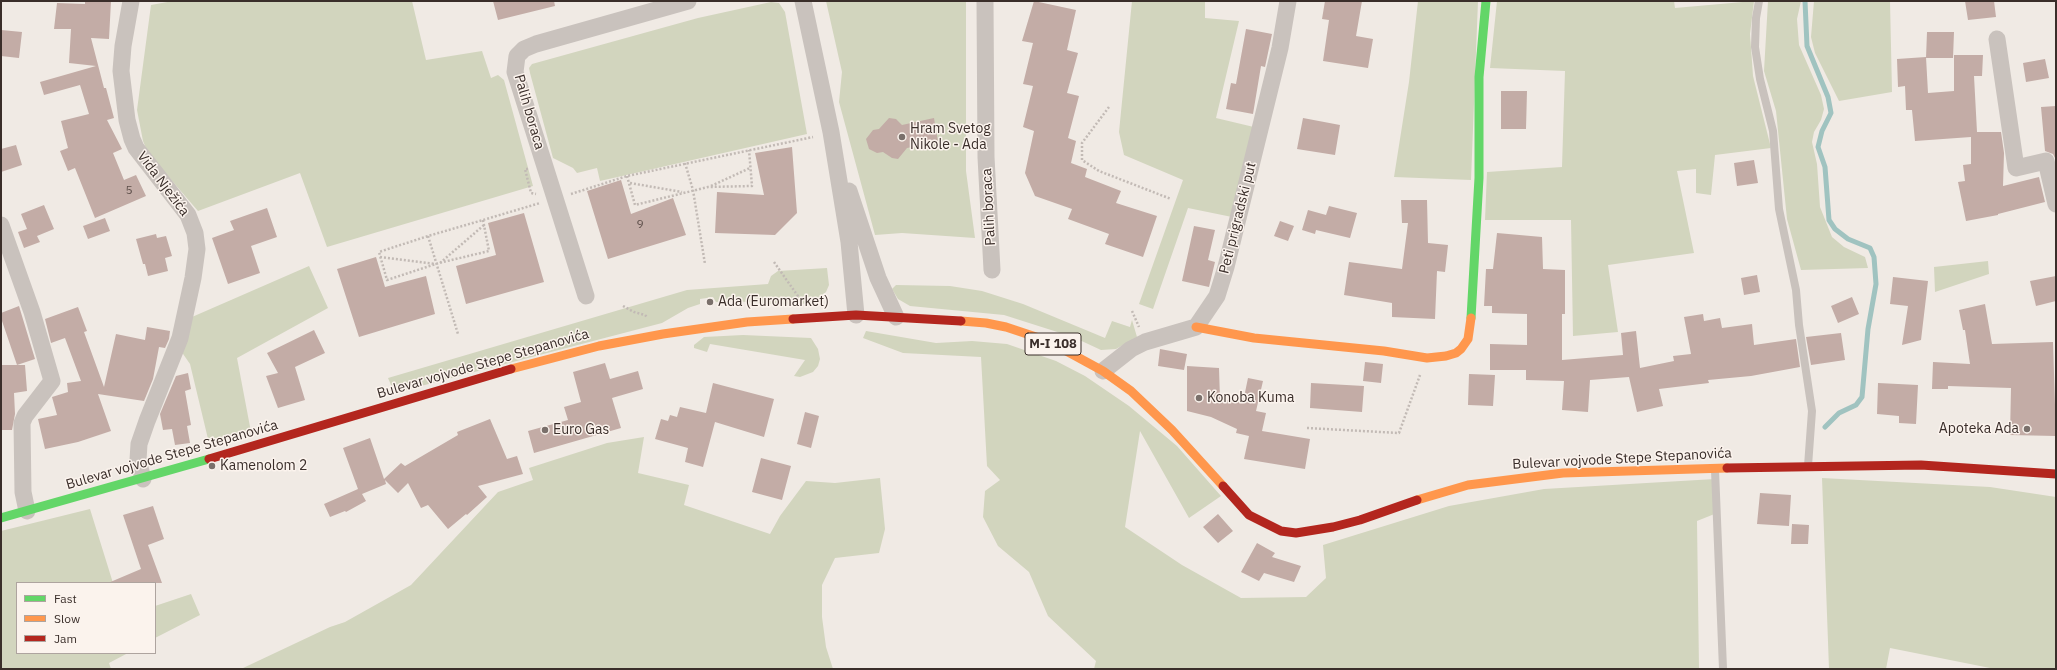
<!DOCTYPE html>
<html>
<head>
<meta charset="utf-8">
<style>
	body { margin:0 }
	#map { position:relative; width:2057px; height:670px; overflow:hidden; background:#f0eae4; font-family:"IBM Plex Sans",sans-serif }
	canvas { display:block }
	.frame { position:absolute; inset:0; border:2px solid #3a2e2a; pointer-events:none }
	.legend { position:absolute; left:16px; top:582px; width:140px; height:72px; box-sizing:border-box; background:#fbf3ed; border:1px solid #aea49f; margin:0; padding:5px 7px; list-style:none; font-size:12px; color:#3a2e2a }
	.legend li { display:flex; align-items:center; gap:8px; height:20px }
	.legend b { width:20px; border:1px solid #aea49f }
</style>
</head>
<body>
<div id="map">
<canvas width="2057" height="670"></canvas>
<div class="frame"></div>
<ul class="legend">
<li><b style="height:5px;background:#63d668"></b>Fast</li>
<li><b style="height:5px;background:#ff974d"></b>Slow</li>
<li><b style="height:5px;background:#b3261e"></b>Jam</li>
</ul>
</div>
<script>
const ctx = document.querySelector('canvas').getContext('2d');
ctx.lineJoin = 'round';
function fillPath(path, color) {
  ctx.fillStyle = color;
  ctx.fill(path, 'evenodd');
}
function poly(rows) {
  const path = new Path2D();
  for (const r of rows) {
    path.moveTo(r[0], r[1]);
    for (let i = 2; i < r.length; i += 2) path.lineTo(r[i], r[i + 1]);
  }
  return path;
}
function trace(path, color, width, dash) {
  ctx.strokeStyle = color;
  ctx.lineWidth = width;
  ctx.lineCap = dash ? 'butt' : 'round';
  ctx.setLineDash(dash || []);
  ctx.stroke(path);
}
function write(font, color, halo, rows, align = 'center') {
  ctx.font = font + ' "IBM Plex Sans",sans-serif';
  ctx.lineWidth = 3;
  ctx.setLineDash([]);
  ctx.textBaseline = 'middle';
  ctx.strokeStyle = halo;
  ctx.fillStyle = color;
  for (const [text, x, y, turn = 0] of rows) {
    ctx.save();
    ctx.translate(x, y);
    ctx.rotate((+turn || 0) * Math.PI / 180);
    ctx.textAlign = isNaN(turn) ? turn : align;
    if (halo) ctx.strokeText(text, 0, 0);
    ctx.fillText(text, 0, 0);
    ctx.restore();
  }
}
fillPath(poly([
	[173,1,412,1,426,60,482,51,491,78,498,75,504,80,533,186,327,247,300,173,198,211,148,153,143,141,137,110,151,5],
	[826,1,966,1,966,171,975,238,902,233,875,235,839,102,842,72],
	[1132,1,1205,1,1205,18,1239,21,1216,118,1258,128,1232,217,1188,208,1153,309,1139,304,1183,180,1124,155,1119,132],
	[1418,1,1478,1,1471,180,1394,177,1409,82],
	[1497,1,1674,1,1675,8,1754,1,1750,34,1753,76,1771,148,1715,155,1711,195,1696,193,1696,169,1677,171,1694,253,1608,265,1618,332,1573,336,1571,220,1485,220,1487,172,1562,167,1565,71,1490,68],
	[1768,1,1801,1,1797,19,1799,45,1821,95,1824,109,1821,120,1814,132,1812,142,1817,164,1820,207,1832,237,1844,247,1865,257,1868,268,1801,270,1787,219,1776,111,1764,71],
	[1814,1,1890,1,1892,92,1839,101,1815,53,1811,37],
	[771,2,779,3,785,12,807,134,600,181,597,168,577,173,573,168,553,158,530,73,529,68,532,64,698,18],
	[1988,261,1989,274,1935,292,1934,267],
	[309,266,328,308,237,358,251,432,209,443,190,364,181,351,192,317],
	[827,268,829,285,826,292,813,303,781,305,735,301,716,302,713,297,700,299,700,304,688,308,662,323,398,392,391,385,388,378,687,290,768,284,771,276,778,271],
	[896,285,950,286,982,291,1023,304,1105,338,1112,321,1130,327,1132,320,1137,337,1116,349,1101,350,1073,337,1004,315,910,306,898,299,892,289],
	[866,331,936,343,972,341,1007,344,1056,361,1085,376,1129,406,1177,446,1221,496,1189,518,1140,431,1125,527,1182,565,1241,598,1306,597,1326,578,1323,545,1449,506,1544,489,1715,479,1717,513,1697,521,1699,669,1094,669,1096,661,1048,616,1029,572,998,546,983,517,985,491,1000,480,987,466,981,357,903,353,863,338],
	[743,335,811,338,818,349,820,359,818,366,813,372,800,377,794,376,805,360,710,344,707,352,694,348,694,345,704,337],
	[644,437,638,473,689,485,684,505,770,534,780,516,806,481,835,483,880,478,885,529,879,553,835,558,822,585,822,617,826,647,833,669,241,669,330,627,345,622,411,585,498,492,533,480,529,468,607,443],
	[1822,478,1990,487,2056,497,2056,669,1995,669,1890,648,1886,669,1829,669],
	[90,509,113,583,17,583,17,653,128,653,109,663,111,669,1,669,1,531],
	[191,594,200,615,155,638,155,606]
]), '#d2d5be');
trace(poly([
	[1805,1,1807,46,1828,97,1831,113,1822,131,1818,147,1825,167,1829,220,1835,229,1848,239,1870,248,1874,257,1876,284,1868,329,1862,397,1856,405,1839,413,1825,427]
]), '#a0c3c0', 5);
fillPath(poly([
	[85,1,111,1,109,39,91,38,104,88,106,88,114,118,107,120,122,149,113,153,124,180,136,175,146,196,95,218,75,168,68,171,60,151,68,148,61,121,89,114,80,85,44,95,40,82,96,66,69,63,71,29,54,29,57,3,85,4],
	[493,1,554,1,555,6,498,20],
	[1034,1,1076,10,1067,50,1078,53,1067,93,1079,96,1068,138,1076,141,1071,163,1087,169,1085,177,1121,191,1116,203,1157,216,1143,257,1105,244,1109,234,1068,219,1072,209,1035,196,1025,173,1034,131,1023,127,1033,86,1023,84,1033,43,1022,41],
	[1325,1,1362,1,1356,36,1373,39,1368,68,1323,61,1329,20,1322,19],
	[1965,1,1994,1,1996,17,1968,20],
	[1246,29,1272,34,1265,67,1261,66,1253,114,1226,109,1231,83,1236,84],
	[1,30,22,32,19,58,1,56],
	[1927,32,1954,32,1953,58,1926,58],
	[1954,55,1983,55,1982,76,1974,76,1977,132,2001,132,2004,153,2003,186,2039,177,2045,202,1998,214,1998,215,1966,221,1958,182,1965,181,1963,165,1971,164,1971,137,1915,141,1912,110,1906,110,1905,86,1898,87,1897,59,1926,57,1928,93,1954,91],
	[2045,59,2049,78,2026,82,2023,63],
	[1501,91,1527,91,1526,129,1501,129],
	[2056,106,2056,160,2053,154,2045,151,2041,107],
	[889,118,896,119,902,125,934,118,938,142,907,148,898,159,892,158,883,152,877,153,869,149,866,139,873,130,879,129],
	[1303,118,1340,125,1335,155,1297,149],
	[16,145,22,165,1,172,1,149],
	[792,147,797,213,775,235,715,233,717,192,764,195,755,153],
	[1754,160,1758,183,1737,186,1734,163],
	[621,180,631,214,673,198,686,235,608,259,587,191],
	[1401,200,1427,200,1428,243,1448,245,1445,272,1437,271,1435,319,1392,317,1392,303,1344,295,1349,262,1402,269,1408,223,1402,223],
	[44,205,54,229,37,236,40,242,24,248,18,232,27,229,21,214],
	[1329,206,1357,213,1350,238,1316,230,1315,234,1302,230,1308,210,1326,215],
	[267,208,277,237,251,246,260,273,228,284,212,238,234,230,230,221],
	[524,213,544,282,466,304,456,266,496,255,488,223],
	[105,218,110,231,88,239,83,226],
	[1280,221,1294,226,1288,241,1274,236],
	[1194,226,1215,230,1208,260,1215,262,1209,287,1182,281],
	[1497,233,1542,237,1543,269,1565,270,1565,314,1562,314,1562,360,1623,355,1621,333,1636,331,1640,368,1674,361,1673,356,1691,354,1684,317,1703,314,1704,321,1720,318,1722,328,1752,324,1754,345,1796,339,1800,367,1751,376,1708,380,1709,383,1659,389,1663,406,1637,412,1629,377,1590,380,1588,412,1562,410,1564,381,1526,380,1526,370,1490,370,1490,344,1527,345,1527,314,1492,313,1492,306,1484,306,1486,269,1493,269],
	[156,234,157,238,166,236,172,256,165,258,168,271,148,276,145,264,143,264,136,239],
	[376,257,385,287,426,276,435,314,359,337,337,269],
	[1757,275,1760,292,1744,295,1741,278],
	[2056,276,2056,301,2036,306,2030,281],
	[1893,277,1928,281,1921,340,1902,345,1908,306,1890,304],
	[1852,297,1859,314,1838,323,1831,306],
	[1985,304,1992,344,2053,342,2056,436,2010,435,2011,388,1948,386,1948,389,1932,389,1933,362,1970,364,1965,330,1963,330,1959,310],
	[19,306,35,359,17,365,1,318,1,313],
	[78,307,87,331,84,332,104,387,116,334,145,340,147,327,170,331,169,339,165,348,159,347,153,379,144,401,98,394,111,431,78,442,45,449,38,419,57,415,52,397,68,392,67,383,81,381,65,338,51,343,45,319],
	[314,330,325,353,295,367,305,400,278,408,266,376,278,373,267,353],
	[1841,333,1845,360,1811,365,1806,337],
	[1160,349,1187,354,1184,370,1158,366],
	[1365,362,1383,364,1381,383,1363,381],
	[605,363,610,379,638,371,643,389,612,398,621,428,534,453,528,431,568,420,564,407,581,402,573,372],
	[1,365,25,365,27,391,14,393,15,414,12,430,1,430],
	[1187,366,1219,368,1220,399,1243,402,1248,378,1263,381,1256,411,1266,413,1262,431,1310,439,1305,469,1244,459,1249,436,1236,433,1237,429,1211,417,1187,411],
	[188,373,191,389,185,391,191,425,187,426,190,443,175,445,172,429,163,430,160,414,176,376],
	[1469,374,1495,375,1493,406,1468,405],
	[713,383,774,399,764,437,715,422,703,467,685,462,688,448,655,439,661,419,668,421,670,415,677,417,680,407,706,413],
	[1311,383,1364,386,1362,412,1310,408],
	[1878,383,1918,385,1916,424,1899,423,1899,416,1877,414],
	[805,412,819,416,811,448,797,444],
	[490,419,507,459,517,456,523,474,478,486,487,497,467,515,466,514,448,529,428,505,421,508,408,483,398,493,385,480,386,484,362,494,366,501,346,512,345,511,330,517,324,504,358,489,343,448,370,438,384,479,401,463,405,466,458,435,457,432],
	[761,458,791,466,782,500,752,492],
	[1760,493,1791,495,1789,526,1757,524],
	[153,506,164,539,148,545,162,583,108,583,141,569,123,515],
	[1218,514,1233,531,1218,543,1203,527],
	[1792,524,1809,525,1808,544,1791,544],
	[1257,543,1275,553,1272,557,1301,566,1294,582,1264,573,1259,581,1241,572]
]), '#c3aca6');
trace(poly([
	[1109,107,1082,143,1082,160,1099,171,1171,199],
	[685,163,693,190,705,264],
	[528,169,525,169,531,193,536,194],
	[627,176,635,205,708,187,752,186,749,150],
	[630,183,682,192],
	[711,186,750,168],
	[571,194,627,176,813,137],
	[483,220,489,251,439,263,387,280,379,252,428,236,483,220,540,203],
	[428,236,458,334],
	[380,257,436,264],
	[774,262,800,299],
	[440,263,484,225],
	[623,306,634,312,645,315,647,317],
	[1132,311,1139,327],
	[1307,428,1399,433,1420,375]
]), '#c2bab5', 2.5, [2, 2]);
trace(poly([
	[1759,1,1756,18,1755,47,1760,79,1773,131,1779,209,1796,290,1799,325,1812,411,1808,466],
	[1715,470,1723,669]
]), '#c9c2bd', 8);
trace(poly([
	[131,1,123,46,121,71,127,120,132,139,136,148,188,215,195,233,197,249,193,278,180,338,147,421,139,444,138,460,143,479],
	[803,1,831,132,849,242,856,315],
	[985,1,986,157,992,270],
	[1997,39,2016,168,2046,161,2056,204],
	[849,191,878,278,896,317],
	[1,225,32,312,52,381,25,416,22,423,23,492,27,511],
	[586,296,515,72,517,56,524,49,536,44,688,1],
	[1103,371,1131,349,1145,342,1196,327,1217,296,1226,267,1280,48,1288,1]
]), '#c9c2bd', 17);
trace(poly([
	[1471,318,1479,178,1479,77,1486,1],
	[1,518,209,459]
]), '#63d668', 9);
trace(poly([
	[961,321,986,323,1006,327,1048,341,1103,371,1131,391,1172,430,1223,486],
	[1196,327,1254,338,1384,351,1427,358,1446,356,1456,353,1461,349,1468,339,1471,318],
	[511,369,599,346,663,334,747,322,793,319],
	[1417,500,1468,485,1563,473,1727,468]
]), '#ff974d', 9);
trace(poly([
	[793,319,856,315,961,321],
	[209,459,511,369],
	[1727,468,1921,465,2056,474],
	[1223,486,1249,515,1281,531,1296,533,1333,527,1360,520,1417,500]
]), '#b3261e', 9);
for (const [x, y, r, color] of [
	[902,137,4,"#7a706b"],
	[710,302,4,"#7a706b"],
	[1199,398,4,"#7a706b"],
	[2027,429,4,"#7a706b"],
	[545,430,4,"#7a706b"],
	[212,466,4,"#7a706b"]
]) {
  const dot = new Path2D();
  dot.arc(x, y, r, 0, 2 * Math.PI);
  ctx.fillStyle = color;
  ctx.fill(dot);
  trace(dot, '#fbf3ed', 1.5);
}
write('12px', '#5c4e49', null, [
	["5",129,191],
	["9",640,225]
]);
for (const [x, y, w] of [
	[1053,344,56]
]) {
  const box = new Path2D();
  box.roundRect(x - w / 2, y - 11, w, 22, 3);
  ctx.fillStyle = '#fbf3ed';
  ctx.fill(box);
  trace(box, '#3a2e2a', 1);
}
write('bold 13px', '#3a2e2a', null, [
	["M-I 108",1053,344]
]);
write('14px', '#3a2e2a', '#fbf3ed', [
	["Palih boraca",529,112,74],
	["Vida Nježića",163,184,53],
	["Palih boraca",989,207,-93],
	["Peti prigradski put",1238,218,-76],
	["Bulevar vojvode Stepe Stepanovića",483,364,-16],
	["Bulevar vojvode Stepe Stepanovića",172,455,-16],
	["Bulevar vojvode Stepe Stepanovića",1622,459,-3]
]);
write('14px', '#3a2e2a', '#fbf3ed', [
	["Hram Svetog",910,129],
	["Nikole - Ada",910,145],
	["Ada (Euromarket)",718,302],
	["Konoba Kuma",1207,398],
	["Apoteka Ada",2019,429,"right"],
	["Euro Gas",553,430],
	["Kamenolom 2",220,466]
], 'left');
</script>
</body>
</html>
